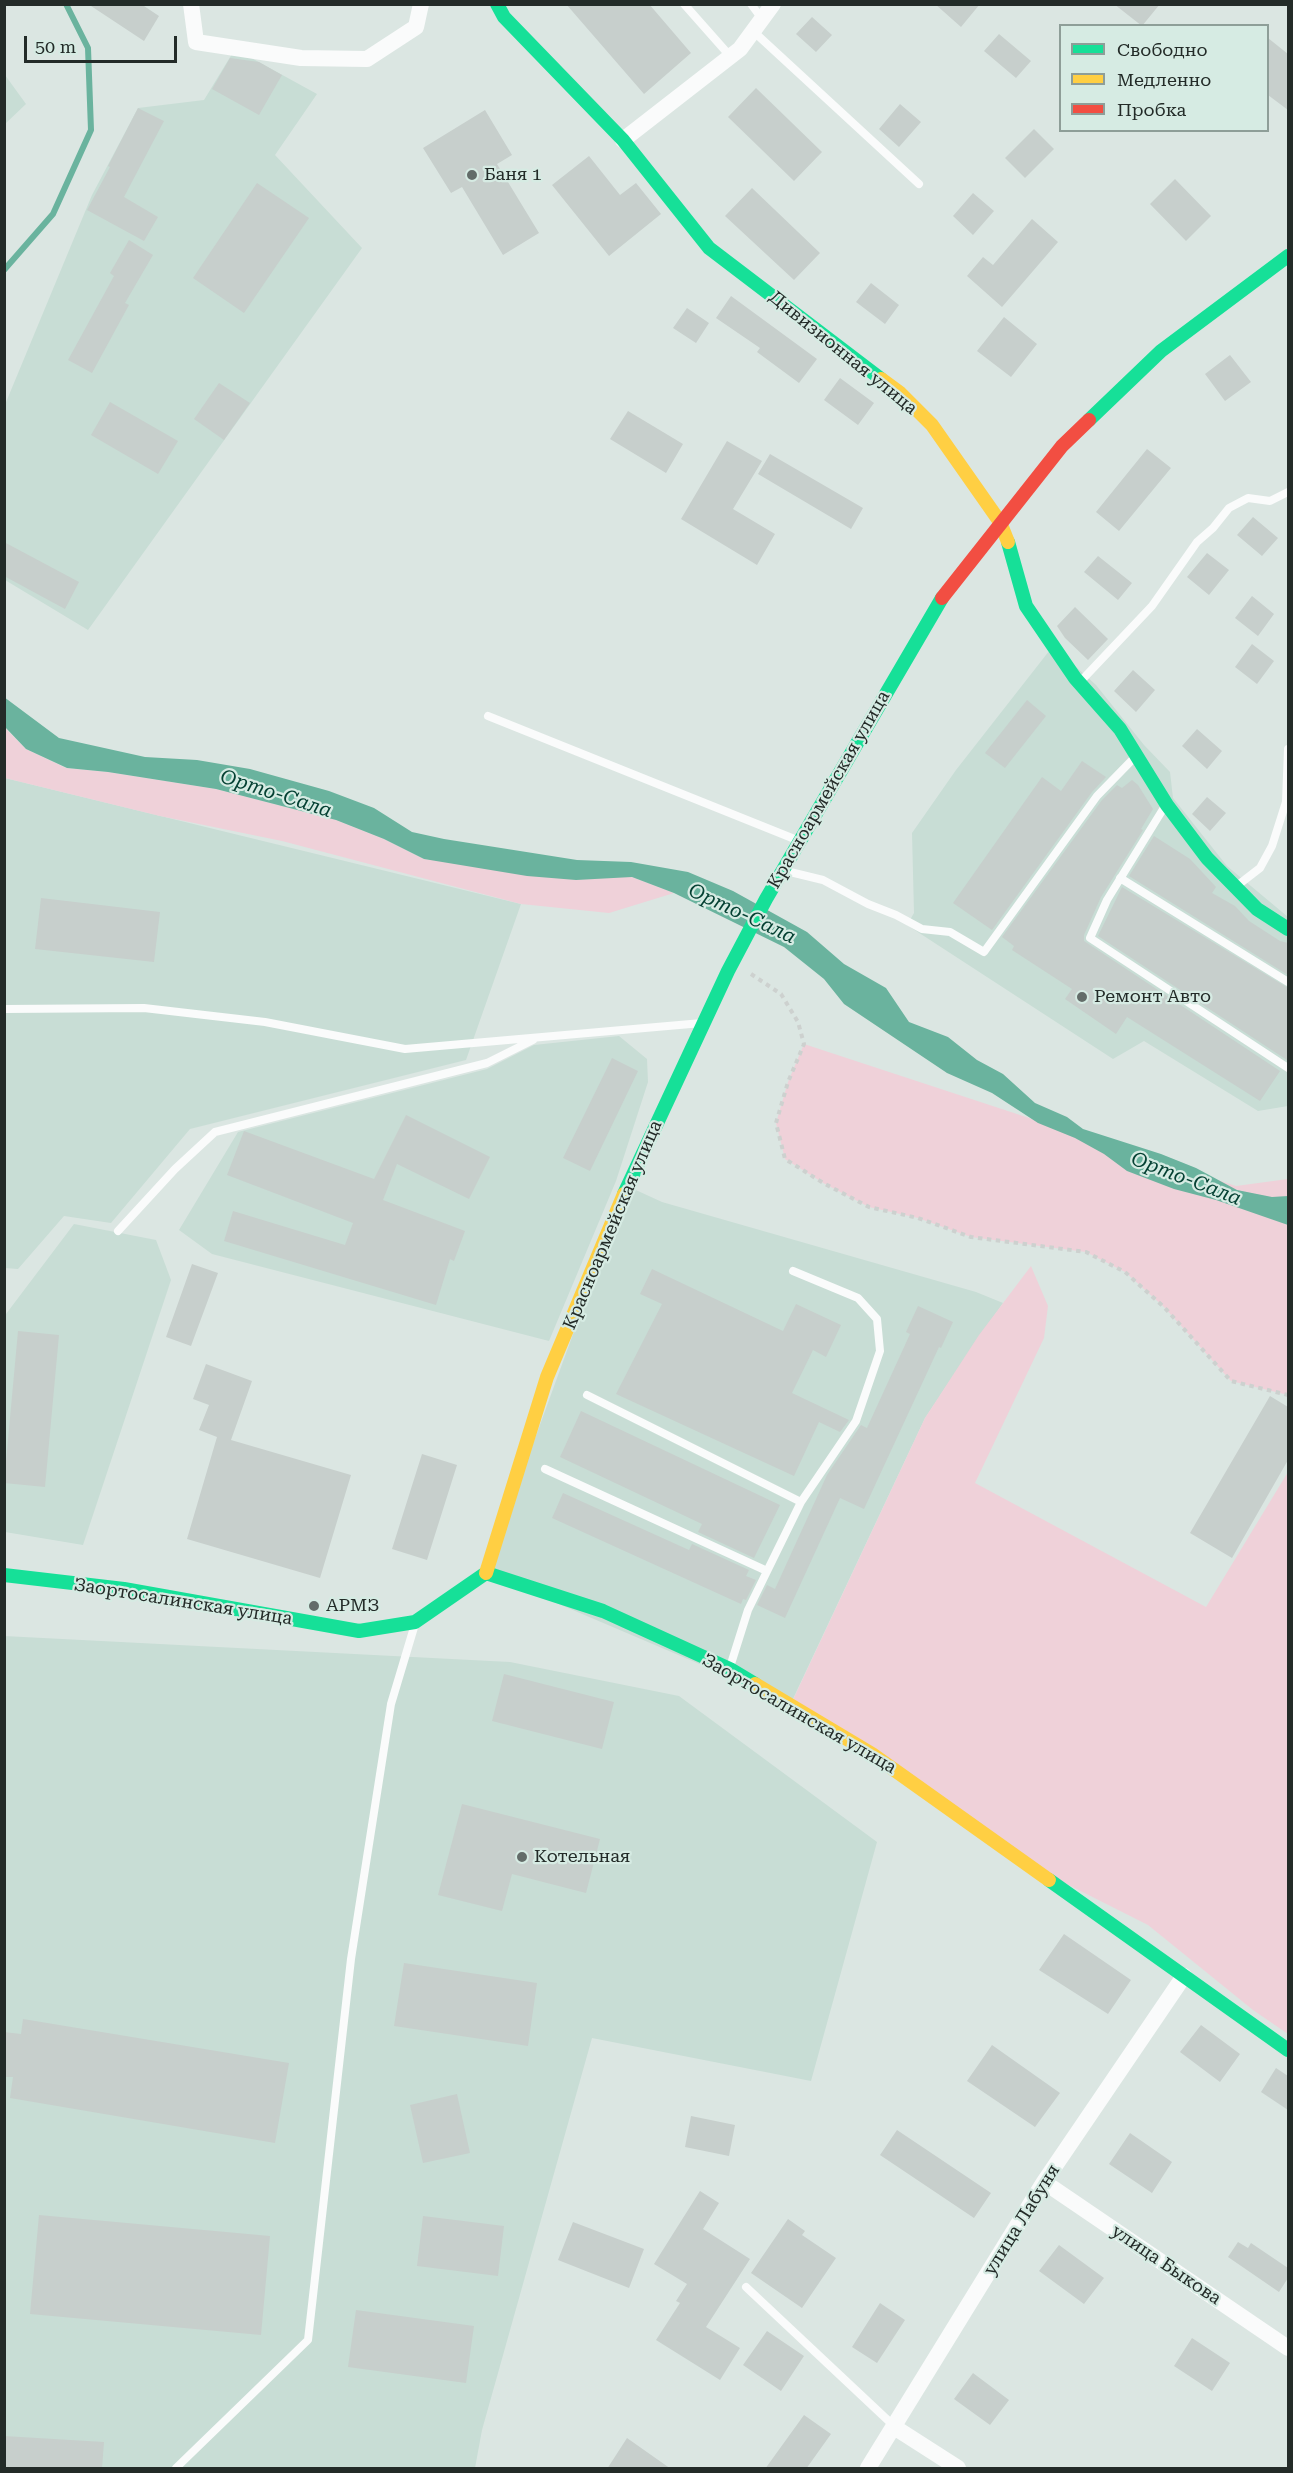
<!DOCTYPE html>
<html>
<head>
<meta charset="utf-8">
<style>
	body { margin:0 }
	#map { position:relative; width:1293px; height:2473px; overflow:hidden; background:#dbe6e2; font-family:"Roboto Serif",serif }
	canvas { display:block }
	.frame { position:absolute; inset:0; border:6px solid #232b28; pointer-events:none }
	.legend { position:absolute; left:1059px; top:24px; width:210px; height:108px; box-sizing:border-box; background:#d6ebe3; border:2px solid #8e9e98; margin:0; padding:8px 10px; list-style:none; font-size:18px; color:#232b28 }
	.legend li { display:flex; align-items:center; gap:12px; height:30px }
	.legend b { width:30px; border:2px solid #8e9e98 }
	.scale { position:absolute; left:24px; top:36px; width:153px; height:27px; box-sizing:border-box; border:3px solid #232b28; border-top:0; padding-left:8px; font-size:18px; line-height:21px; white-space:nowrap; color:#232b28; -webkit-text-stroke:4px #d6ebe3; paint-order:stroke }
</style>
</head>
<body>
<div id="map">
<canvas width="1293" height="2473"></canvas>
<div class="frame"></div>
<ul class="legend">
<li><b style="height:8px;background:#16e098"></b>Свободно</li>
<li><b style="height:8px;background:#ffcf43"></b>Медленно</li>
<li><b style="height:8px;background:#f24e42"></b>Пробка</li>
</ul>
<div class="scale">50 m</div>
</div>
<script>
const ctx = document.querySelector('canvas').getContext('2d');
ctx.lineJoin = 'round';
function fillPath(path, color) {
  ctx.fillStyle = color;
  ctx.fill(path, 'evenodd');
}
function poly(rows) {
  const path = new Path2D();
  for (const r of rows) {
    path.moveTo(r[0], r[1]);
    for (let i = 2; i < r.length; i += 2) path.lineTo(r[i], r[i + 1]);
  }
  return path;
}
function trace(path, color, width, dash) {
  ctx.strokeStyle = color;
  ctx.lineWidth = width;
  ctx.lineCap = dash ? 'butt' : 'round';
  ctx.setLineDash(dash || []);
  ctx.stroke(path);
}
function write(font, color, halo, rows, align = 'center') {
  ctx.font = font + ' "Roboto Serif",serif';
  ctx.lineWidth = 4.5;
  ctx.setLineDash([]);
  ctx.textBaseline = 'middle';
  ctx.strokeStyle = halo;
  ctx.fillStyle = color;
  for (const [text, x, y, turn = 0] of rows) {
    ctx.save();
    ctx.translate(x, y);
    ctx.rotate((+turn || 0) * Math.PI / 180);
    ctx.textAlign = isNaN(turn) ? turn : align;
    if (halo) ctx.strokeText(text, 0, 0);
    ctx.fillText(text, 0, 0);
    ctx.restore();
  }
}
fillPath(poly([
	[235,49,317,94,275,155,362,248,88,630,5,580,4,407,92,195,138,108,204,100],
	[5,75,26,104,5,124,4,124],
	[1053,646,1096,685,1144,745,1170,772,1173,798,1227,866,1288,917,1288,1106,1258,1111,1144,1041,1113,1059,907,925,914,913,912,833,956,770],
	[5,778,521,904,466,1060,190,1129,111,1223,64,1216,18,1269,5,1268],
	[619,1036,647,1059,648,1082,616,1181,549,1341,212,1254,179,1230,238,1132,487,1069,534,1045],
	[627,1186,662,1202,976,1292,1003,1303,925,1418,791,1703,486,1573],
	[74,1224,156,1240,171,1280,83,1545,5,1532,6,1314],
	[4,1636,510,1662,679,1696,877,1842,811,2081,592,2038,482,2430,475,2468,5,2468]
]), '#c8ddd5');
fillPath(poly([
	[4,727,26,749,66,768,108,772,216,789,336,820,384,839,424,859,632,877,674,893,609,913,521,904,282,841,160,816,5,778],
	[804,1044,1236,1186,1288,1179,1288,1395,1231,1381,1164,1307,1125,1272,1086,1252,971,1237,918,1218,869,1207,825,1184,785,1159,776,1123,788,1082],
	[1031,1266,1048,1306,1044,1338,975,1483,1206,1607,1288,1472,1288,2034,1253,2010,1148,1925,1035,1868,791,1704,925,1418,979,1335]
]), '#efd1d9');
fillPath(poly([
	[4,697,59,738,145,757,197,760,250,769,329,791,374,808,412,832,444,839,577,860,631,862,688,872,733,891,807,932,844,964,886,988,909,1022,948,1037,977,1060,1003,1074,1035,1103,1067,1117,1083,1129,1161,1154,1196,1168,1237,1190,1272,1197,1288,1196,1288,1225,1216,1200,1174,1189,1127,1171,1104,1154,1075,1138,1038,1123,992,1093,947,1073,844,1004,824,979,784,947,674,893,632,877,576,880,527,876,424,859,384,839,336,820,216,789,108,772,67,768,26,749,5,727]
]), '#6ab39e');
trace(poly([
	[4,270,53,214,91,130,88,48,66,4]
]), '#6ab39e', 6);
fillPath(poly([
	[88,4,141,4,159,16,144,41],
	[566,4,649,4,691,53,644,94],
	[935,4,980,4,961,27],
	[1114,4,1160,4,1142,26],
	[812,17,832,35,816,52,796,34],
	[999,34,1031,61,1016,78,984,51],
	[1268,38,1288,54,1288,110,1268,95],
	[230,58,259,62,282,75,259,115,212,89],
	[756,88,822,152,794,181,728,117],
	[900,104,921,122,899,147,879,129],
	[138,108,164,121,124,197,158,217,144,241,87,210,110,167,108,166],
	[485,110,512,155,497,164,539,233,503,255,462,187,451,193,423,148],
	[1034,129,1054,149,1025,178,1005,158],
	[589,156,620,195,636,183,661,214,609,256,552,185],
	[1175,179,1211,216,1186,241,1150,204],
	[257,183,309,218,244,313,193,278],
	[752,188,820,253,794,280,725,216],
	[973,193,994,211,973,235,953,216],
	[1032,219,1058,242,1002,307,967,276,983,257,993,265],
	[129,240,153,255,125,303,129,305,92,373,68,360,114,276,110,273],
	[871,283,899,305,885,324,856,302],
	[731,296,817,359,799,383,757,352,760,348,716,318],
	[687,308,709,323,696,343,673,328],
	[1004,317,1037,344,1011,377,977,351],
	[1230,355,1251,382,1225,401,1205,374],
	[840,378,874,403,858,425,824,400],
	[219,383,250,403,224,440,194,419],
	[110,402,178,441,158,474,91,435],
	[628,411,683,444,666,473,610,439],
	[727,441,762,461,733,509,775,534,757,565,681,519],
	[1147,449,1171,468,1119,531,1096,512],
	[770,454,863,508,851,529,758,474],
	[1253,517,1278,538,1262,556,1237,535],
	[4,542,79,582,65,609,4,576],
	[1207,553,1229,570,1209,595,1187,577],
	[1098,556,1132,583,1118,600,1084,572],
	[1252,596,1274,614,1258,636,1235,618],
	[1075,607,1108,639,1088,660,1065,638,1057,626],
	[1252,644,1274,661,1257,684,1235,667],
	[1133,670,1155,690,1136,712,1114,691],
	[1027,700,1046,716,1005,768,985,753],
	[1197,729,1222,751,1207,769,1182,746],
	[1082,761,1106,777,1092,792,992,930,953,903,1042,777,1061,791],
	[1132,780,1138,785,1153,809,1141,829,1143,830,1101,897,1084,935,1084,941,1280,1071,1260,1101,1127,1017,1116,1034,1065,999,1072,989,1012,950,1014,946,1002,937,1102,800,1117,785,1122,788],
	[1207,797,1226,813,1210,831,1192,814],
	[1154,836,1190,859,1216,887,1212,893,1235,906,1249,921,1280,941,1288,943,1288,975,1129,876],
	[1122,887,1288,988,1287,1060,1098,936],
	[41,898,160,912,154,962,35,949],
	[612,1058,638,1071,590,1171,563,1158],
	[406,1115,490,1157,469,1199,397,1164,383,1200,465,1231,454,1261,450,1259,436,1305,224,1241,233,1211,345,1245,353,1223,227,1175,244,1131,374,1179],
	[192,1264,218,1273,191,1346,166,1337],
	[652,1269,783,1331,796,1304,841,1325,826,1357,813,1350,792,1393,849,1420,840,1432,819,1422,794,1476,616,1394,662,1304,640,1294],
	[918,1306,953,1322,941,1348,939,1347,864,1509,840,1498,785,1618,757,1605,767,1585,775,1589,827,1475,861,1425,867,1428,910,1334,906,1332],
	[18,1331,59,1335,45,1487,4,1483],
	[206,1364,252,1381,231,1440,351,1475,320,1578,187,1539,217,1437,199,1430,209,1405,193,1399],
	[1270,1396,1288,1407,1288,1460,1232,1558,1190,1533],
	[581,1411,780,1505,754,1558,698,1532,702,1524,560,1457],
	[422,1454,457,1465,427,1560,392,1549],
	[563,1493,689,1550,692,1544,749,1570,746,1576,756,1580,746,1600,743,1599,741,1604,552,1518],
	[504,1674,614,1702,602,1749,492,1721],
	[462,1804,600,1839,586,1893,512,1874,502,1911,438,1895],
	[1064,1934,1131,1980,1108,2014,1039,1970],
	[404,1963,537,1983,528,2046,394,2026],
	[23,2019,289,2063,275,2143,10,2098,13,2077,4,2077,4,2032,21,2034],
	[1201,2025,1240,2054,1220,2082,1180,2052],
	[992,2045,1060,2093,1035,2127,967,2081],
	[1276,2068,1288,2076,1288,2110,1261,2092],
	[457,2094,470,2153,423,2163,410,2105],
	[691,2116,735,2125,729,2156,685,2147],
	[897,2130,991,2193,974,2218,880,2155],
	[1130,2133,1172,2162,1152,2193,1109,2164],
	[700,2191,719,2203,703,2229,750,2259,706,2327,740,2348,720,2380,656,2340,680,2303,676,2301,687,2284,654,2264],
	[39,2215,270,2236,261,2335,30,2314],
	[423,2216,504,2226,498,2276,417,2266],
	[788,2219,805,2231,802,2235,836,2258,802,2308,751,2273],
	[573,2222,644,2249,629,2288,558,2260],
	[1238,2242,1248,2248,1251,2243,1288,2268,1288,2278,1279,2292,1228,2257],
	[1059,2245,1104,2278,1084,2304,1039,2271],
	[880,2303,905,2320,877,2363,852,2347],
	[356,2310,474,2326,466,2383,348,2367],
	[767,2331,804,2356,781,2391,743,2365],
	[1192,2338,1230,2363,1212,2391,1174,2366],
	[973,2373,1009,2400,990,2425,954,2399],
	[804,2415,831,2434,806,2469,765,2469],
	[4,2436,104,2442,102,2469,4,2469],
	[627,2438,671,2469,607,2469]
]), '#c7cfcc');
trace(poly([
	[751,974,781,994,798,1022,804,1044,788,1082,776,1123,785,1159,825,1184,869,1207,918,1218,971,1237,1086,1252,1125,1272,1164,1307,1231,1381,1288,1395]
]), '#cdd1cf', 4, [4.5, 4.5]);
trace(poly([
	[684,4,730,56],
	[751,4,762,19],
	[753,31,919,184],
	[1080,682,1152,606,1197,542,1213,528,1229,508,1248,498,1270,501,1288,492],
	[488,716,797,840],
	[1165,806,1107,900,1090,938,1288,1068],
	[786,871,823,880,868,904,896,915,922,929,950,932,984,952,1097,796,1135,757],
	[1120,878,1288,982],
	[1238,885,1260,868,1272,846,1286,802,1288,749],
	[4,1009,144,1008,265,1022,405,1049,702,1023],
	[118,1231,175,1169,215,1132,487,1063,533,1040],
	[587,1395,801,1502],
	[545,1469,767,1571],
	[730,1667,748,1610,801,1502,856,1421,880,1351,877,1319,858,1298,793,1271],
	[746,2287,894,2426],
	[176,2468,308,2340,351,1959,391,1704,415,1624]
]), '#fafbfb', 8);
trace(poly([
	[191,4,196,42,301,58,367,59,416,27,421,4],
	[623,140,740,49,773,4],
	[1044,2182,1288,2348],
	[894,2427,958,2468],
	[868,2468,1044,2182,1184,1976]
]), '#fafbfb', 16);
trace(poly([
	[497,4,504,17,623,140,709,248,881,379],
	[1089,420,1161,351,1288,256],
	[1008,542,1026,606,1075,678,1120,729,1167,805,1207,858,1257,909,1288,929],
	[624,1194,728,971,766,899,942,598],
	[4,1575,124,1589,359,1631,415,1622,486,1573,603,1611,730,1669,755,1684],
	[1049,1880,1288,2050]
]), '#16e098', 14);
trace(poly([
	[881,379,900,393,932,425,1000,522,1008,542],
	[486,1573,547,1377,624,1194],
	[755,1684,872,1754,1049,1880]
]), '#ffcf43', 14);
trace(poly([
	[942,598,1062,446,1089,420]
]), '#f24e42', 14);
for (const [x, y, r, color] of [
	[472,175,6,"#636c69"],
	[1082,997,6,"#636c69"],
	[314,1606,6,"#636c69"],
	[522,1857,6,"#636c69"]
]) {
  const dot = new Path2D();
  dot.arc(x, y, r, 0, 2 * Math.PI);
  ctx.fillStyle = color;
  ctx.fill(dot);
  trace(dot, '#d6ebe3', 2);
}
write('18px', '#232b28', '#d6ebe3', [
	["Баня 1",484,175],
	["Ремонт Авто",1094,997],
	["АРМЗ",326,1606],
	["Котельная",534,1857]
], 'left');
write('18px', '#232b28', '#d6ebe3', [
	["Дивизионная улица",843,353,39],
	["Красноармейская улица",829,790,-60],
	["Красноармейская улица",613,1225,-67],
	["Заортосалинская улица",183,1602,9],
	["Заортосалинская улица",799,1714,30],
	["улица Лабуня",1022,2220,-58],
	["улица Быкова",1166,2265,34]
]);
write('italic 20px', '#054133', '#d6ebe3', [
	["Орто-Сала",276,794,18],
	["Орто-Сала",742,914,25],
	["Орто-Сала",1186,1179,21]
]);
</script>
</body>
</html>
